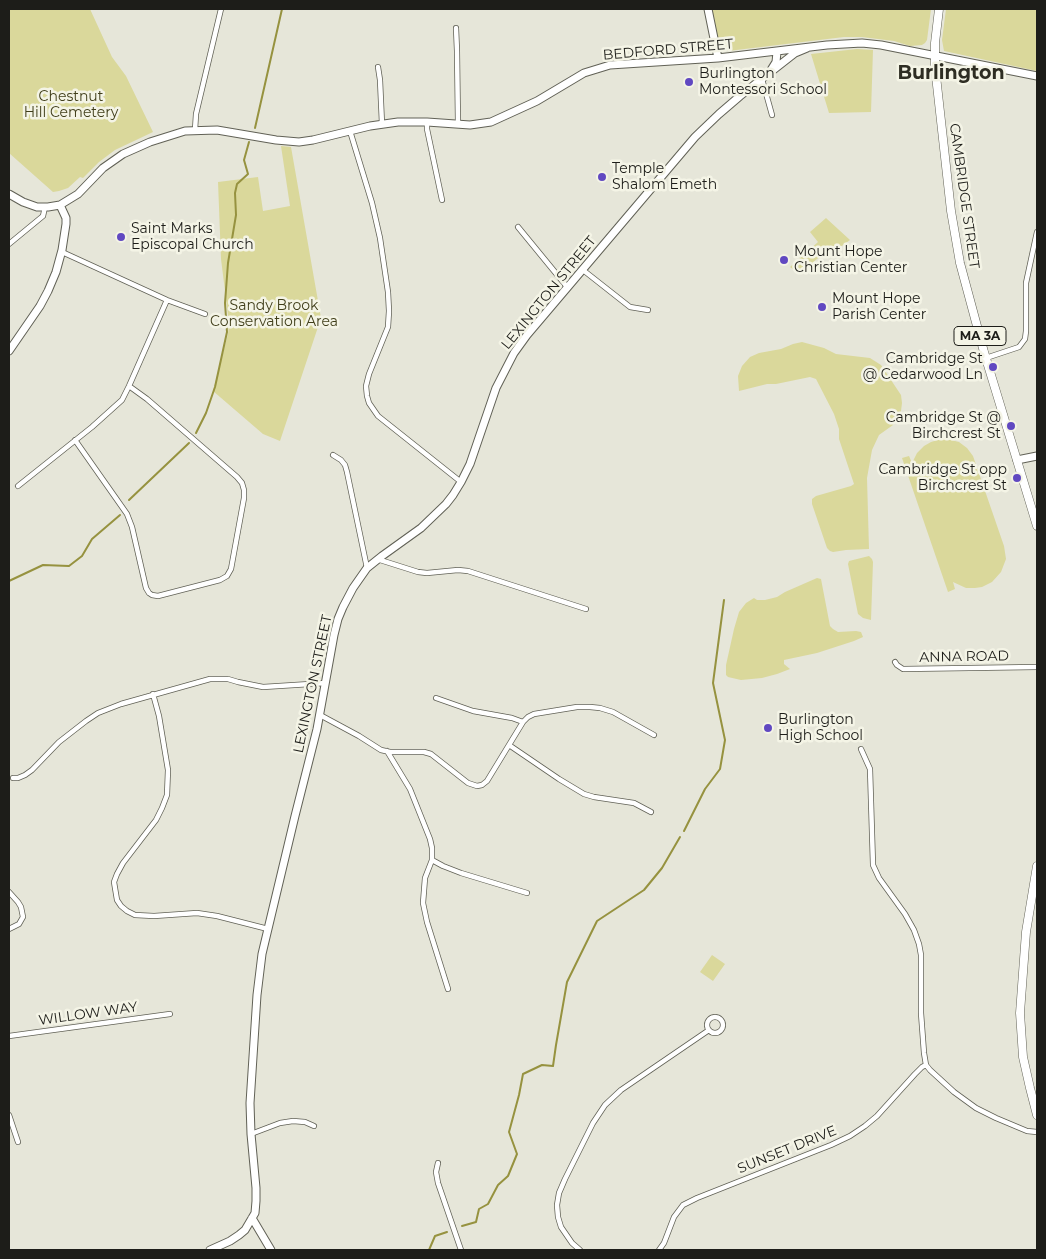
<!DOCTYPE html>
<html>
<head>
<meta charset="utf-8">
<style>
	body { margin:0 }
	#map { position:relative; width:1046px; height:1259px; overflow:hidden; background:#e6e6d9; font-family:Montserrat,sans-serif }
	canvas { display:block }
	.frame { position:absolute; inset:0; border:10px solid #1d1d19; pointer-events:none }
</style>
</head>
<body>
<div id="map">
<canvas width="1046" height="1259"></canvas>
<div class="frame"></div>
</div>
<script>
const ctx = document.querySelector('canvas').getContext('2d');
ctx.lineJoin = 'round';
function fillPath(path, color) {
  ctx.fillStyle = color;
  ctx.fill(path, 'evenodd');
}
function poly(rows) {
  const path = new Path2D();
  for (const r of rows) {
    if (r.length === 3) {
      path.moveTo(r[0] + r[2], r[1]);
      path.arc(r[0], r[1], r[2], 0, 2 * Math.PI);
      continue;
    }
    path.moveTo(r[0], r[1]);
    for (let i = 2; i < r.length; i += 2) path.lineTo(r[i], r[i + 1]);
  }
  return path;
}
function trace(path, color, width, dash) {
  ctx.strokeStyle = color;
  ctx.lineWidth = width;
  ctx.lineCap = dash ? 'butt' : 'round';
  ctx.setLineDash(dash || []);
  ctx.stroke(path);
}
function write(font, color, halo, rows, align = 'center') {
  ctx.font = font + ' Montserrat,sans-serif';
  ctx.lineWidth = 5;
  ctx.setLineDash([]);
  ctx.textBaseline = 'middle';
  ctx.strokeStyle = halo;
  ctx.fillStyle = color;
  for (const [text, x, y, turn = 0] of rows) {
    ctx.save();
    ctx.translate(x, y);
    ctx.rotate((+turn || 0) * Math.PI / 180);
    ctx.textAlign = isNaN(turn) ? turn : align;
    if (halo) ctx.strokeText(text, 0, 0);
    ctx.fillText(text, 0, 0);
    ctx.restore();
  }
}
fillPath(poly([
	[9,9,90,9,112,57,126,76,153,132,115,150,99,162,83,178,80,177,68,188,59,191,53,192,9,153],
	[711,9,931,9,927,40,925,43,922,45,910,46,894,41,862,37,844,37,728,51,723,50,720,48,716,36],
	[946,9,1037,9,1037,71,944,51,942,40],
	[857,49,873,50,871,112,829,113,811,54],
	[281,146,291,147,321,318,280,441,263,434,213,391,228,334,229,323,221,259,218,182,258,177,263,211,290,206],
	[826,218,850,240,827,257,823,254,799,274,790,267,818,242,810,232],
	[802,342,824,348,836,354,870,358,881,365,901,395,902,403,901,411,893,425,879,435,872,450,867,478,869,549,846,550,833,552,830,551,827,548,812,504,812,499,816,496,851,486,854,484,839,439,839,429,834,414,816,379,810,377,776,384,767,384,739,391,738,376,742,366,750,357,759,353,781,349,793,344],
	[941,439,951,440,959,442,967,448,973,456,1004,546,1006,559,1001,572,992,582,982,587,975,588,966,588,953,582,955,589,948,592,902,458,909,456,912,463,917,453,924,446,931,442],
	[869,556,872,559,873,562,871,620,863,618,858,614,848,564,849,561],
	[817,578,821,579,830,626,833,629,838,632,856,631,861,632,863,637,854,641,817,653,784,660,784,664,790,669,777,674,762,678,741,680,728,677,726,675,726,665,734,629,739,612,746,603,754,598,757,600,765,600,777,597,785,592],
	[712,955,725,964,713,981,700,972]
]), '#dad89b');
trace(poly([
	[255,128,282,9],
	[196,433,206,413,215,387,227,332,225,303,228,263,236,215,235,193,237,184,248,174,244,160,249,142],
	[129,500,189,443],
	[9,581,43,565,69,566,82,556,92,539,120,515],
	[684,831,705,789,720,769,725,740,713,683,724,600],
	[462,1226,476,1222,479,1209,488,1204,498,1185,508,1176,517,1154,509,1132,519,1095,523,1074,542,1065,553,1066,556,1045,567,982,597,921,644,890,662,868,680,837],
	[429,1250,435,1236,447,1232]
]), '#96923f', 2);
const street = poly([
	[456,28,457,51,458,124],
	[378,67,380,80,382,124],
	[762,79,772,115],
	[427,122,427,129,442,200],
	[195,130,196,114,221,9],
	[350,131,372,203,380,238,388,292,389,311,388,327,369,374,366,386,367,396,369,403,378,416,461,482],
	[518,227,568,288],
	[9,244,43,216,45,207],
	[62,252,167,300,205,314],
	[583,270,630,307,648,310],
	[986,358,1019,347,1025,339,1026,331,1026,283,1037,232],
	[75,440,127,514,132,527,146,588,149,593,152,595,158,596,220,580,227,576,231,569,244,498,244,490,242,483,237,477,147,399,129,386],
	[333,455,341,460,345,465,347,472,367,568],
	[18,486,92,427,122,400,129,386,167,300],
	[377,559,418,572,427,573,458,570,468,571,586,609],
	[895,662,897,665,903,669,1037,667],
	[153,694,159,716,168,770,167,795,162,808,156,820,123,863,117,874,114,882,117,900,121,906,127,911,135,915,154,916,197,913,217,916,268,929],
	[436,698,473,711,512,718,523,722],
	[320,715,359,736,381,750,390,752,424,752,431,754,468,783,477,786,482,785,487,781,523,722,528,717,534,714,577,707,590,707,600,708,613,712,654,735],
	[509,745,559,779,584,794,594,797,634,803,651,812],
	[861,749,870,769,873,865,879,878,905,914,914,930,919,944,921,955,921,1013,924,1053,926,1065,930,1070,954,1092,976,1108,996,1118,1027,1131,1037,1132],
	[387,751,410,789,430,839,432,848,432,860,425,878,423,903,427,922,448,989],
	[13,778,18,778,25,775,32,770,59,742,86,721,98,713,121,704,210,679,228,679,238,682,263,687,326,683],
	[432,860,443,866,461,873,527,893],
	[9,892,18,902,21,907,23,917,19,924,9,929],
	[715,1025,8],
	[9,1036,170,1014],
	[9,1115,18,1142],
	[251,1134,280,1123,293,1121,305,1122,314,1126],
	[438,1163,436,1172,438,1183,461,1250],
	[580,1250,572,1243,561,1227,558,1217,557,1205,559,1193,565,1179,593,1123,605,1105,621,1090,709,1030],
	[659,1250,664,1243,674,1217,683,1205,697,1198,831,1145,850,1136,865,1126,877,1116,915,1074,922,1067,926,1065]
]);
const secondary = poly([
	[708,9,718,58],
	[771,70,776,62,777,52],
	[9,194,23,202,37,207,48,207,60,205,78,194,103,168,123,154,150,142,185,131,217,130,276,140,299,142,313,140,370,126,398,122,427,122,470,125,491,122,537,101,584,73,610,65,718,58,827,45,862,43,881,45,1037,76],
	[9,351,40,306,48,291,56,272,62,250,66,224,66,218,60,205],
	[1017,460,1037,456],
	[252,1218,271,1250],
	[210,1250,230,1241,239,1235,245,1230,255,1213,256,1201,256,1188,251,1134,250,1103,257,995,262,954,295,816,317,729,334,635,338,619,343,607,353,588,367,568,382,556,421,528,446,504,453,495,461,482,470,464,496,388,514,353,527,335,695,137,719,114,740,96,795,53,807,48]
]);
const primary = poly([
	[939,9,935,43,935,67,951,211,960,263,984,352,1037,526],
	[1037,866,1026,932,1020,1013,1023,1057,1030,1088,1037,1115]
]);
trace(street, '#616156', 6);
trace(secondary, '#616156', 9);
trace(primary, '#616156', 9);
trace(street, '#fff', 4.5);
trace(secondary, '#fff', 7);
trace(primary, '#fff', 8);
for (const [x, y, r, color] of [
	[689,82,5,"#6048c1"],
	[602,177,5,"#6048c1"],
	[121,237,5,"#6048c1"],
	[784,260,5,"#6048c1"],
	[822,307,5,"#6048c1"],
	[993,367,5,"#6048c1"],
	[1011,426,5,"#6048c1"],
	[1017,478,5,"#6048c1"],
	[768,728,5,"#6048c1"]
]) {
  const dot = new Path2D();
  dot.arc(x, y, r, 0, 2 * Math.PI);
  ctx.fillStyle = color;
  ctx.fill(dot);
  trace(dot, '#f4f4e6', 2);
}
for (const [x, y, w] of [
	[980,336,52]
]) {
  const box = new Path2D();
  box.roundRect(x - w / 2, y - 9.5, w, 19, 4);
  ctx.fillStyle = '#f4f4e6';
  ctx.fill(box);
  trace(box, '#1d1d19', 1);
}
write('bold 12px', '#1d1d19', null, [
	["MA 3A",980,336]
]);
write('14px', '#1d1d19', '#f4f4e6', [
	["BEDFORD STREET",668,50,-5],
	["CAMBRIDGE STREET",964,196,82],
	["LEXINGTON STREET",549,293,-51],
	["ANNA ROAD",964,657,-1],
	["LEXINGTON STREET",313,684,-78],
	["WILLOW WAY",88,1014,-8],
	["SUNSET DRIVE",787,1150,-22]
]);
write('14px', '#1d1d19', '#f4f4e6', [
	["Burlington",699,74],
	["Montessori School",699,90],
	["Temple",612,169],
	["Shalom Emeth",612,185],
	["Saint Marks",131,229],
	["Episcopal Church",131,245],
	["Mount Hope",794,252],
	["Christian Center",794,268],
	["Mount Hope",832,299],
	["Parish Center",832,315],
	["Cambridge St",983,359,"right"],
	["@ Cedarwood Ln",983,375,"right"],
	["Cambridge St @",1001,418,"right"],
	["Birchcrest St",1001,434,"right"],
	["Cambridge St opp",1007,470,"right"],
	["Birchcrest St",1007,486,"right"],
	["Burlington",778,720],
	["High School",778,736]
], 'left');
write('14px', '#403e1a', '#f4f4e6', [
	["Chestnut",71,97],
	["Hill Cemetery",71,113],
	["Sandy Brook",274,306],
	["Conservation Area",274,322]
]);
write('bold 19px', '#2e2d23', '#f4f4e6', [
	["Burlington",951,73]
]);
</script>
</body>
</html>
